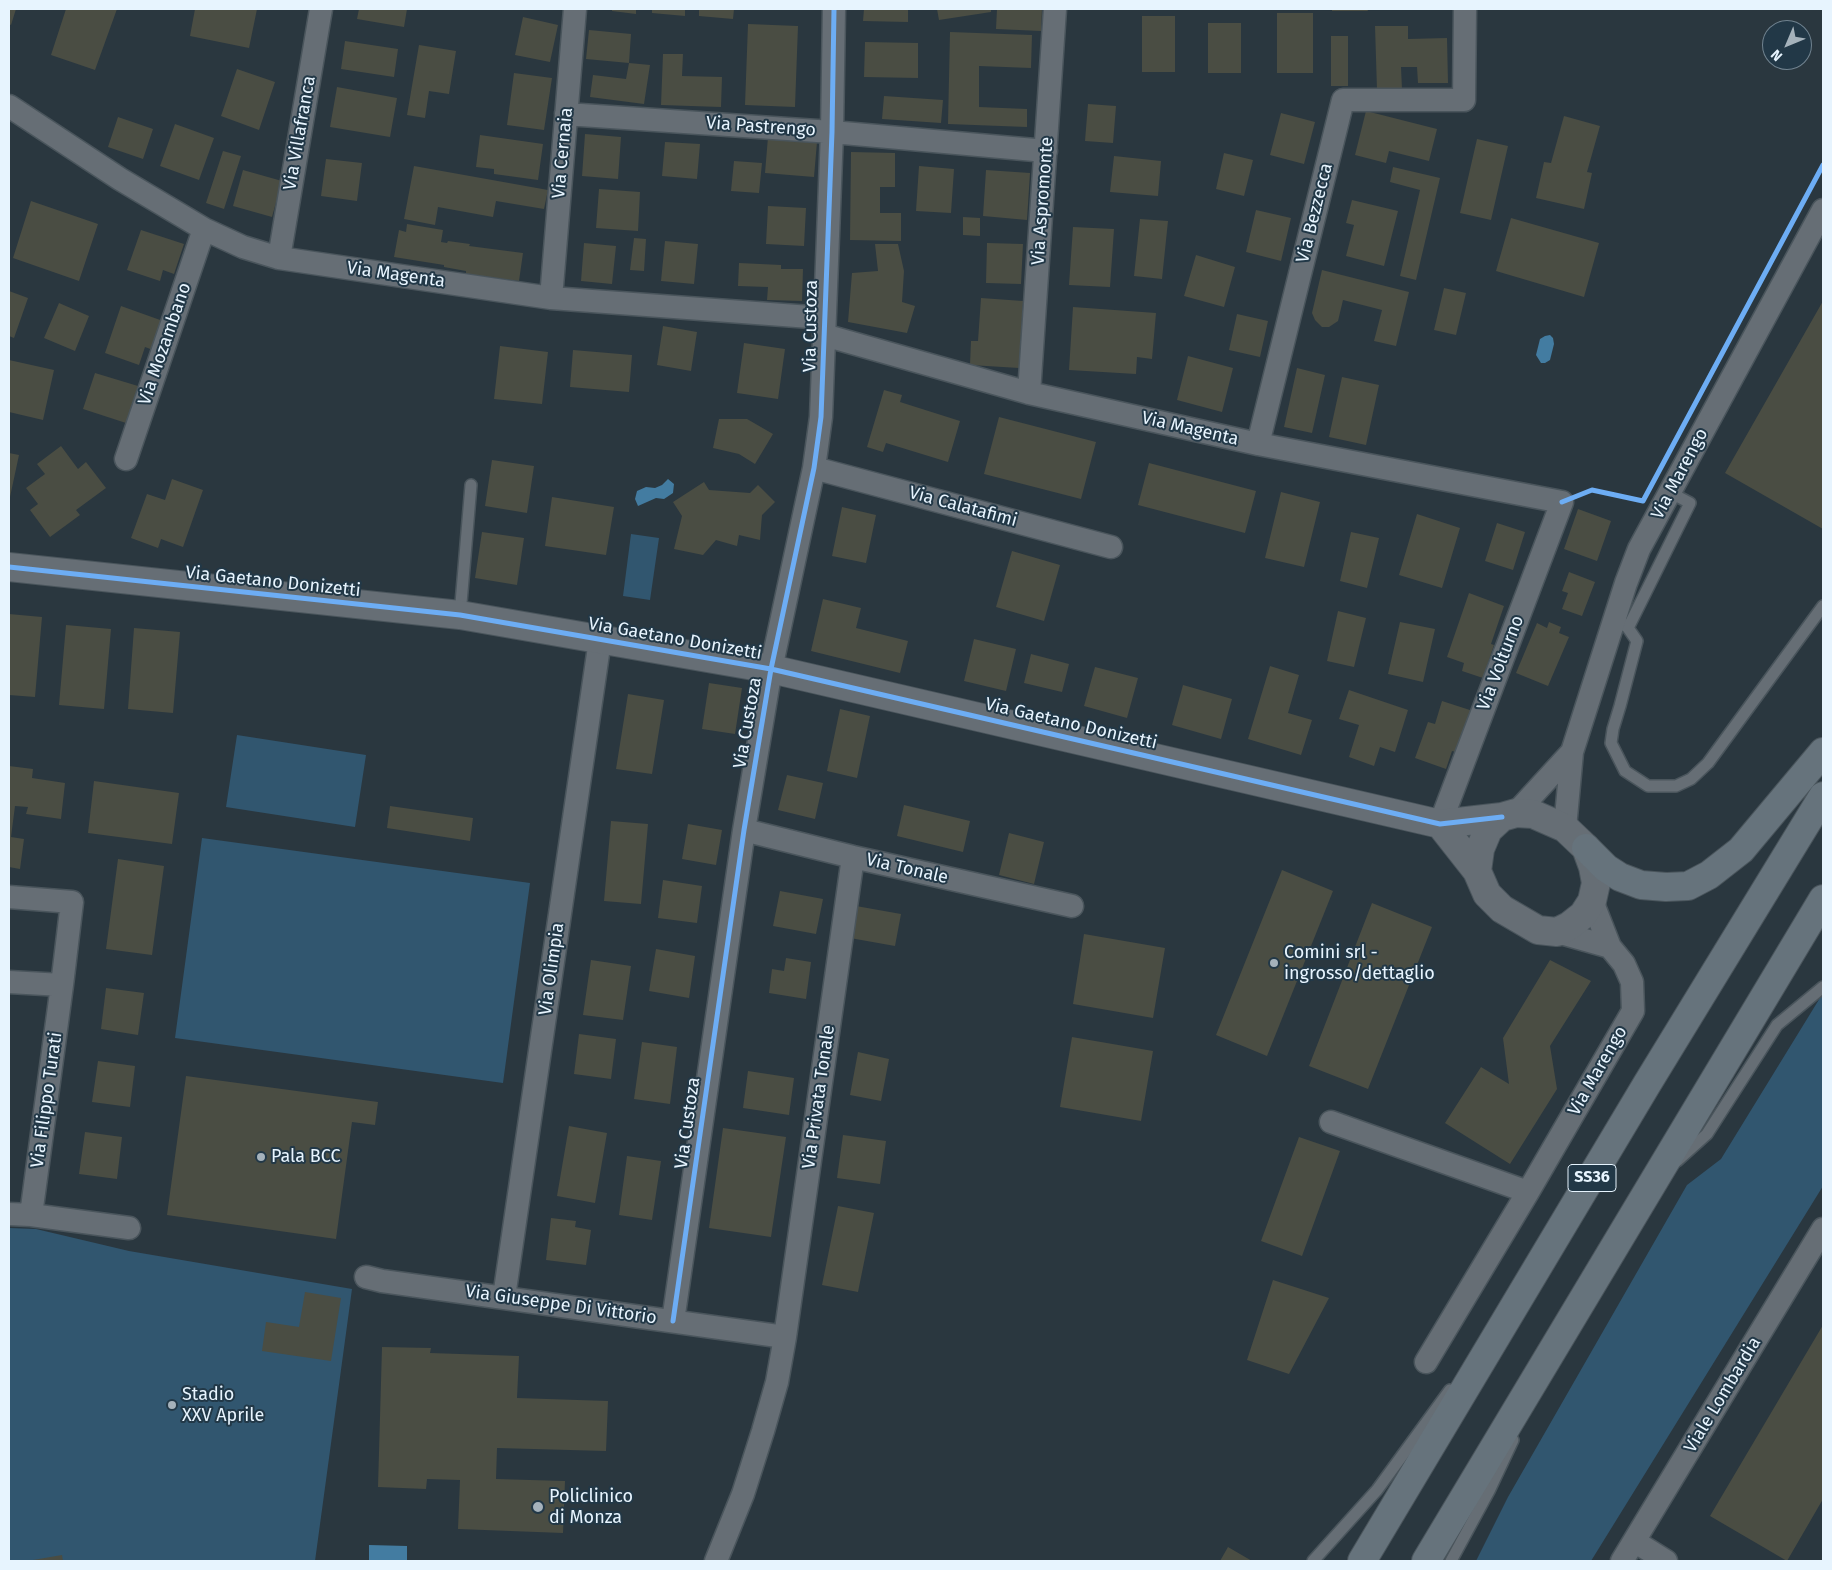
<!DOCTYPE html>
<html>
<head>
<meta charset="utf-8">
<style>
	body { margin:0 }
	#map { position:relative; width:1832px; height:1570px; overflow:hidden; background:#2a373f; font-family:"Fira Sans",sans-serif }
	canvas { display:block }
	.frame { position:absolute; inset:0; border:10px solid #e7f4fe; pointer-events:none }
	.north { position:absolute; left:1762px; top:20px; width:50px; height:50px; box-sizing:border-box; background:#223847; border:1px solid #718390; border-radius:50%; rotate:225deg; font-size:14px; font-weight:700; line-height:20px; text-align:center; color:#e7f4fe }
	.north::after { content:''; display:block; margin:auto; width:18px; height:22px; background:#a5b2bb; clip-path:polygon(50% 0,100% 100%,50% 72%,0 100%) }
</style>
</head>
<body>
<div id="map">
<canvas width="1832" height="1570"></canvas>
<div class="frame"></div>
<div class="north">N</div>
</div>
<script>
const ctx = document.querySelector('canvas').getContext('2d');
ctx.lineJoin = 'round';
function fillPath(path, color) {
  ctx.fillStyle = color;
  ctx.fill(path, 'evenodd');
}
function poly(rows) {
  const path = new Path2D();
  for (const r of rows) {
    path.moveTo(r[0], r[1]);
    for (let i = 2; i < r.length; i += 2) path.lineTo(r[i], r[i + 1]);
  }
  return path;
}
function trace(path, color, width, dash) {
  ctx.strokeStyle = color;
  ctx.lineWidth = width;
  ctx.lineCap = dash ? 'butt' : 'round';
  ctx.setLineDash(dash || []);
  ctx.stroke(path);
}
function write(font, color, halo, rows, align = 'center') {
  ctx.font = font + ' "Fira Sans",sans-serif';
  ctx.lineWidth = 4;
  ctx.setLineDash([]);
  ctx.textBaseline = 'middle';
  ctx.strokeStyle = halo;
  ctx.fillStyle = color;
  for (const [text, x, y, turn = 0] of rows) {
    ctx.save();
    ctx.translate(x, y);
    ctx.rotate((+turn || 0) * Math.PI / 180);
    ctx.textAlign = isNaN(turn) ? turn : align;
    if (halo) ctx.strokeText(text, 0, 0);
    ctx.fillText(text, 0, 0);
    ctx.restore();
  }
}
fillPath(poly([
	[631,534,659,538,650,600,623,596],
	[237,735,366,755,355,827,226,807],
	[202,838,530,883,503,1083,175,1038],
	[1823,993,1823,1186,1591,1561,1476,1561,1508,1497,1687,1185,1721,1159],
	[9,1228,36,1229,129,1251,352,1289,315,1561,9,1561]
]), '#31566f');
fillPath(poly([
	[1550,335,1553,338,1554,344,1550,360,1545,363,1541,363,1536,355,1540,339,1545,336],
	[668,479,674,484,673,493,664,499,656,498,638,506,635,499,637,491,646,487,655,488,662,485],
	[369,1545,407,1546,407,1561,369,1561]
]), '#437ca1');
fillPath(poly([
	[9,9,16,9,11,25,9,24],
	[66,9,117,9,95,70,51,55],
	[195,9,257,9,249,48,190,36],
	[359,9,407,9,404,27,357,19],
	[612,9,636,9,636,14,612,11],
	[652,9,685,9,685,16,652,13],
	[699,9,734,9,733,19,699,16],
	[864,9,908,9,908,22,863,21],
	[937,9,991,9,991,12,939,20],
	[997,9,1042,9,1041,31,996,29],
	[1332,9,1367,9,1368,11,1332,11],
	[1277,13,1313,13,1313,73,1277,73],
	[1142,16,1175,16,1175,72,1142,72],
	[523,17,558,25,550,62,515,55],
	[1208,23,1241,23,1241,73,1208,73],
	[748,24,798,26,795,107,745,105],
	[1375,26,1408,26,1408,39,1447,38,1448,83,1418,83,1417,67,1401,67,1402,89,1377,90],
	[589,30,631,34,629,63,586,59],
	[950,32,1032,35,1031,68,979,66,979,107,1027,109,1027,127,948,124],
	[1331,36,1348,36,1348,86,1331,86],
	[345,41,398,49,394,77,341,69],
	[865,42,918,43,918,78,864,77],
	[419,45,456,51,449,94,429,91,425,118,407,115],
	[663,54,683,54,682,76,722,77,721,107,661,105],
	[629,63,650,65,644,104,590,97,593,75,626,79],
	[237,69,275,82,259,130,221,116],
	[514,73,552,78,544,130,507,125],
	[337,87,397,98,390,137,330,127],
	[884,96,943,100,941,123,882,119],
	[1088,104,1116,106,1113,143,1085,141],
	[1366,111,1437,129,1429,161,1389,151,1386,163,1355,155],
	[1281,113,1315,122,1304,164,1270,155],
	[1564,116,1600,126,1587,172,1592,173,1584,209,1536,198,1544,162,1551,163],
	[118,117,153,129,143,159,108,147],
	[175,124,214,138,199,180,160,166],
	[585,134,621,137,618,179,582,176],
	[480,135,543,144,538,180,494,174,494,169,476,167],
	[768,137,817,142,814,177,765,173],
	[1477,139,1508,146,1491,220,1460,213],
	[665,142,700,144,697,179,662,176],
	[223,151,241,156,224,209,206,203],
	[851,152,895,153,895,187,880,187,880,213,901,213,901,241,850,240],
	[1224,153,1253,160,1244,196,1216,189],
	[1114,156,1161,161,1158,196,1110,192],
	[326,159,362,163,357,201,321,196],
	[734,161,762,163,759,193,731,191],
	[414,166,548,190,544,209,496,201,493,217,438,207,435,225,404,219],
	[919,166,954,169,951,213,916,211],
	[1393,167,1440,178,1416,280,1400,276,1420,190,1390,182],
	[243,170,282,181,272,217,233,206],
	[986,170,1030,173,1027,220,983,216],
	[599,189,640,192,638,231,596,228],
	[1352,200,1398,211,1384,266,1346,256,1354,225,1346,223],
	[31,201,98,224,79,281,13,258],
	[768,206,806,208,804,246,766,244],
	[1256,210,1291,218,1281,261,1246,252],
	[963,217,980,218,980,236,963,235],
	[1511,218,1599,243,1584,297,1496,271],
	[1140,219,1168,221,1162,279,1134,276],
	[407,224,443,230,441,242,447,243,448,241,470,244,469,246,523,253,519,281,466,274,466,271,444,267,444,265,394,257,399,230,406,232],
	[1073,227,1114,229,1110,287,1069,285],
	[141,230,184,244,174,274,163,270,160,281,127,270],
	[634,238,646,239,644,271,630,270],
	[665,241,698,244,694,284,661,281],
	[584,243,616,246,612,284,581,281],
	[987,243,1023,244,1021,284,986,283],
	[875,244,898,244,904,271,902,302,915,306,907,333,848,322,852,273,878,271],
	[1196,255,1235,267,1224,307,1184,296],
	[739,263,781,265,781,269,803,269,802,301,767,300,768,287,738,286],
	[1322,270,1409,292,1396,346,1374,341,1382,310,1343,300,1338,321,1329,327,1322,327,1315,320,1312,313],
	[1444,288,1466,293,1456,335,1434,330],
	[9,291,28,298,14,338,9,336],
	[981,298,1023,301,1019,368,970,365,971,341,978,341],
	[1823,301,1823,529,1725,473],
	[59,303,89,316,75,351,44,338],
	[121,306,163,321,153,350,145,347,139,365,105,353],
	[1073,307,1156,313,1152,359,1137,357,1136,374,1069,370],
	[1237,314,1268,321,1260,357,1229,350],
	[663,326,697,332,691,371,657,365],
	[744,343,785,349,778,399,737,393],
	[500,346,548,352,542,404,494,399],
	[573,350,632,355,629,392,570,387],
	[1188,356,1233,368,1222,412,1177,400],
	[9,360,54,370,43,420,9,412],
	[1297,368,1325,375,1312,433,1284,427],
	[95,373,138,386,126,423,83,409],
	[1342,377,1379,385,1366,445,1329,437],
	[884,390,902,395,900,402,960,421,948,462,886,443,883,452,867,447],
	[999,417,1096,442,1081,499,984,474],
	[719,419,747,419,773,434,755,464,739,454,713,448],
	[61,446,78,469,86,462,106,488,76,510,80,515,50,537,30,510,38,504,26,488,45,474,37,464],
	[9,453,19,455,10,497,9,497],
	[492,460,534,466,527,513,485,506],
	[1149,463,1256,491,1245,533,1138,505],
	[172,479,203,490,183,547,161,539,158,548,131,538,147,494,165,500],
	[704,482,709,490,750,493,758,485,775,502,762,515,760,540,739,535,737,546,716,540,703,555,674,549,682,516,673,502],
	[1281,492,1320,502,1304,567,1265,558],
	[552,497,614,507,606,555,545,546],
	[842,507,876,515,866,563,832,556],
	[1578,509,1611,521,1597,561,1564,549],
	[1417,514,1460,528,1442,588,1399,575],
	[1497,523,1525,532,1513,570,1485,561],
	[482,532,524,538,517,585,475,578],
	[1351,532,1379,538,1367,588,1340,581],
	[1012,551,1060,565,1044,621,996,607],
	[1569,572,1595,582,1582,616,1562,609,1568,593,1562,591],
	[1469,593,1504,606,1491,644,1494,645,1483,678,1462,671,1464,663,1447,657],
	[823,599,861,608,856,628,908,641,900,673,811,651],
	[1338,611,1366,618,1354,667,1327,661],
	[9,614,42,617,35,697,9,695],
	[1400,622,1435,629,1423,682,1388,674],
	[1549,622,1561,627,1559,633,1569,637,1548,686,1516,673,1537,623,1547,628],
	[66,625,111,629,104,709,59,705],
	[134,628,180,632,173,713,128,709],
	[974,639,1016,649,1006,691,964,681],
	[1031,654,1069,664,1062,692,1024,683],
	[1270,666,1299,675,1288,713,1312,720,1301,755,1248,739],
	[1095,667,1138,678,1127,718,1084,706],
	[709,683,742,688,735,734,702,729],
	[1183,685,1232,699,1221,739,1172,725],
	[1349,690,1408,710,1395,752,1380,747,1374,766,1349,757,1359,725,1339,719],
	[628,694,664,700,652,774,616,769],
	[1442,701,1473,711,1459,753,1452,751,1446,769,1415,758,1428,722,1435,724],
	[840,709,870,716,857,778,827,771],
	[9,766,33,769,32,778,65,783,61,819,26,814,28,807,15,806,11,837,24,839,20,869,9,867],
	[787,775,823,783,815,819,778,810],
	[94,781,179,793,172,844,88,833],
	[904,805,970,821,963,852,897,836],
	[390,806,473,818,470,841,387,828],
	[611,821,648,824,641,904,604,901],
	[688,824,722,830,716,865,682,859],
	[1009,833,1044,842,1034,884,999,875],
	[118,859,164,866,152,955,106,949],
	[1282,870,1333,891,1267,1056,1216,1035],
	[663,880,702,886,697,923,658,918],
	[780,891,823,899,816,934,773,926],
	[1372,903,1432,927,1368,1089,1309,1066],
	[856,906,901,914,895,946,850,938],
	[1084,934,1165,948,1153,1018,1073,1004],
	[656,949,695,956,689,998,649,991],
	[786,958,811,962,806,999,769,993,772,969,784,971],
	[591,960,631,966,623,1020,583,1015],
	[1550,960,1591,981,1550,1046,1557,1089,1510,1164,1445,1123,1481,1067,1509,1084,1503,1038],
	[106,988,144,993,138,1035,101,1029],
	[579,1034,616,1039,611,1079,574,1074],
	[1072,1037,1153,1051,1141,1121,1060,1107],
	[642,1042,677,1047,670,1104,634,1099],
	[858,1052,889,1059,881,1101,850,1095],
	[98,1061,135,1066,130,1107,92,1102],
	[748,1071,794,1078,789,1115,743,1108],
	[186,1076,378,1102,375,1125,352,1122,336,1239,167,1215],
	[569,1126,607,1133,595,1203,557,1196],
	[723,1128,786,1137,771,1237,709,1228],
	[85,1132,122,1137,117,1179,79,1174],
	[843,1135,886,1141,880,1184,837,1178],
	[1299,1137,1340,1151,1302,1256,1261,1241],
	[627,1156,661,1161,652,1220,619,1215],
	[838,1206,874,1213,858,1292,822,1285],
	[551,1218,576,1221,575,1227,591,1230,586,1265,546,1260],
	[1273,1280,1329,1298,1289,1374,1247,1360],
	[305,1292,341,1298,331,1361,262,1351,266,1322,299,1327],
	[1823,1325,1823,1499,1787,1561,1710,1516],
	[382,1347,431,1348,430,1353,519,1356,517,1398,608,1401,606,1451,497,1448,496,1479,565,1481,563,1533,458,1529,460,1480,427,1479,426,1489,378,1487],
	[1228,1547,1252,1561,1220,1561],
	[62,1555,63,1561,33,1561,33,1560]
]), '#4a4d43');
const service = poly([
	[460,615,471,485],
	[1614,617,1628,628,1637,641,1620,706,1613,729,1611,743,1625,771,1648,786,1676,786,1691,779,1708,763,1823,606],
	[1628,628,1690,503,1671,493],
	[1677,1161,1707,1134,1777,1025,1823,987],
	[1313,1561,1377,1490,1450,1390],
	[1451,1561,1489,1491,1513,1440]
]);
const minor = poly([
	[9,106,120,179,204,229,243,247,279,258,551,298,824,318],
	[566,114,832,132,1046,151],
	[279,258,321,9],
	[551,298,575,9],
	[824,335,1029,393,1258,444,1562,502,1440,824],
	[1029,393,1055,9],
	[1258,444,1343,100,1464,100,1465,9],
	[126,459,204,229],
	[814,468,1111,547],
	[1516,813,1572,752],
	[1565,828,1572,752,1626,583,1639,549,1823,210],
	[744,830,853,857,1072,906],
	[9,897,72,902,62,985,31,1215],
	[1557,932,1610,947],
	[9,982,62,985],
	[1331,1122,1528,1192],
	[9,1214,31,1215,129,1228],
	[366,1277,382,1281,785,1337],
	[504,1297,600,640],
	[673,1321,744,830,771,669,814,468,821,417,832,132,834,9],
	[1426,1362,1528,1192,1633,1011,1632,982,1624,964,1610,947,1592,901],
	[1634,1541,1666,1561],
	[716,1561,743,1494,763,1431,777,1382,785,1337,853,857],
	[1622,1561,1823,1229]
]);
const tertiary = poly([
	[9,567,460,615,771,669,1440,824,1502,817],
	[1516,813,1533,814,1565,828,1586,848,1593,867,1596,883,1592,901,1583,915,1569,926,1557,932,1538,930,1502,909,1487,894,1477,871,1480,849,1488,830,1502,817,1516,813],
	[1440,824,1477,871]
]);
const trunk = poly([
	[1586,848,1606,868,1620,877,1641,885,1666,887,1688,886,1709,875,1741,850,1823,752],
	[1362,1561,1647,1084,1823,796],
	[1426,1561,1823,899]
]);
trace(service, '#4a555c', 14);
trace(minor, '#4a555c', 25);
trace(tertiary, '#4a555c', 30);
trace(trunk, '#4a555c', 30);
trace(service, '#666e75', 11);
trace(minor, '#666e75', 22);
trace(tertiary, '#666e75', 28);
trace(trunk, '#66737c', 28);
trace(poly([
	[1562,502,1592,490,1643,501,1823,165],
	[9,567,460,615,771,669,1440,824,1502,817],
	[673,1321,744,830,771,669,814,468,821,417,832,132,834,9]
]), '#6dadf4', 5);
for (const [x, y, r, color] of [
	[1274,963,5,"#a5b2bb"],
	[261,1157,5,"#a5b2bb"],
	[172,1405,5,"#a5b2bb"],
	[538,1507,6,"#a5b2bb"]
]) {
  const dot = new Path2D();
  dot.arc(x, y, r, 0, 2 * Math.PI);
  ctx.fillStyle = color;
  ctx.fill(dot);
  trace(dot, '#223847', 2);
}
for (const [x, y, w] of [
	[1592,1178,48]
]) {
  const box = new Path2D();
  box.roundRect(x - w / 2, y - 13.5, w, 27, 4);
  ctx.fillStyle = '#223847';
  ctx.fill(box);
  trace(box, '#e7f4fe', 1);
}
write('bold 16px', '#e7f4fe', null, [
	["SS36",1592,1178]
]);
write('18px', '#e7f4fe', '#223847', [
	["Via Pastrengo",761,127,4],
	["Via Villafranca",300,133,-80],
	["Via Cernaia",563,153,-85],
	["Via Aspromonte",1043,201,-86],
	["Via Bezzecca",1315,213,-76],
	["Via Magenta",396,275,8],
	["Via Custoza",811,326,-89],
	["Via Mozambano",165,344,-71],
	["Via Magenta",1190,429,13],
	["Via Marengo",1680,474,-62],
	["Via Calatafimi",963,507,15],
	["Via Gaetano Donizetti",273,582,6],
	["Via Gaetano Donizetti",675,639,10],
	["Via Volturno",1501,663,-69],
	["Via Custoza",748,723,-80],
	["Via Gaetano Donizetti",1071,724,13],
	["Via Tonale",907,869,13],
	["Via Olimpia",552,969,-82],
	["Via Marengo",1598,1071,-60],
	["Via Privata Tonale",819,1097,-82],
	["Via Filippo Turati",47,1100,-82],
	["Via Custoza",688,1123,-82],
	["Via Giuseppe Di Vittorio",561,1305,8],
	["Viale Lombardia",1723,1395,-59]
]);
write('18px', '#e7f4fe', '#223847', [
	["Comini srl -",1284,953],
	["ingrosso/dettaglio",1284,974],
	["Pala BCC",271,1157],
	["Stadio",182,1395],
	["XXV Aprile",182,1416],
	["Policlinico",549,1497],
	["di Monza",549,1518]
], 'left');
</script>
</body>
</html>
